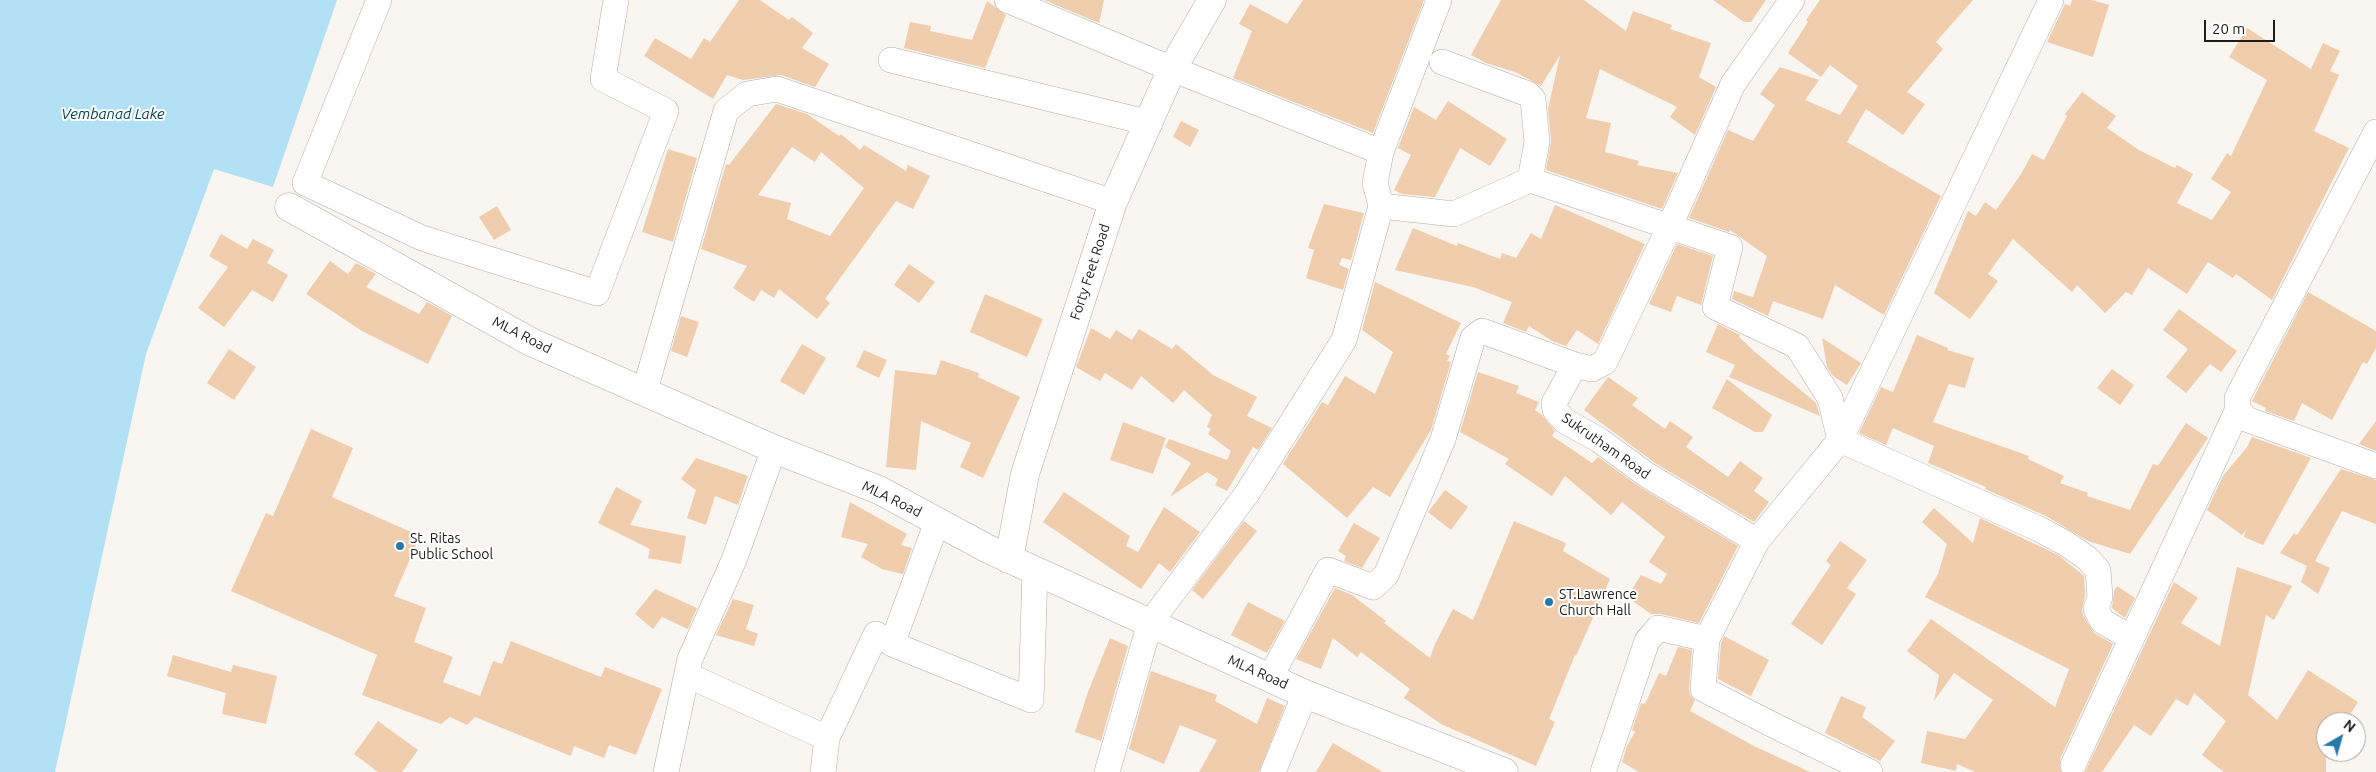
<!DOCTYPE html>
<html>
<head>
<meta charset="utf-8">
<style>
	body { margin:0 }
	#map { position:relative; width:2376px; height:772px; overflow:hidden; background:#f9f5f1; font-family:Ubuntu,sans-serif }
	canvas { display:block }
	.north { position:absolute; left:2316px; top:712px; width:50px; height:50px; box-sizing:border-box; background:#fff; border:1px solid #a5a5a4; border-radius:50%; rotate:38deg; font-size:14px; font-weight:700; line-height:20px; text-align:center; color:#1f1d1c }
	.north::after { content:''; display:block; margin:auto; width:18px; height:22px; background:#2878aa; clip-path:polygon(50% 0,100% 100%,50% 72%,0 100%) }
	.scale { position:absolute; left:2204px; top:20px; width:71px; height:22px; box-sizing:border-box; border:2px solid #1f1d1c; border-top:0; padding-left:6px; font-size:15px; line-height:18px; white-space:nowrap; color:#1f1d1c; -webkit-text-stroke:4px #fff; paint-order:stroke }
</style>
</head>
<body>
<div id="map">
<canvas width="2376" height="772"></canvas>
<div class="north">N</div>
<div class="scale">20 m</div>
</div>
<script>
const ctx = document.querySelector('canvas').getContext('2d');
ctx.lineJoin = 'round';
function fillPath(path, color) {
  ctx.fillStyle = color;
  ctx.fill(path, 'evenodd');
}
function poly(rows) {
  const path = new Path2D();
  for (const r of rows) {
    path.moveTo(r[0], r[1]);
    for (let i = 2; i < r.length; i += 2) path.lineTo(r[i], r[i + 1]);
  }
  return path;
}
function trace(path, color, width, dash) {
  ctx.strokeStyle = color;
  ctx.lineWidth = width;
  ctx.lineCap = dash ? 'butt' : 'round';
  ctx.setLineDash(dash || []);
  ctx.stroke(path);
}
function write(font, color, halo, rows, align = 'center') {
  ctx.font = font + ' Ubuntu,sans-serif';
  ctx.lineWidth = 4;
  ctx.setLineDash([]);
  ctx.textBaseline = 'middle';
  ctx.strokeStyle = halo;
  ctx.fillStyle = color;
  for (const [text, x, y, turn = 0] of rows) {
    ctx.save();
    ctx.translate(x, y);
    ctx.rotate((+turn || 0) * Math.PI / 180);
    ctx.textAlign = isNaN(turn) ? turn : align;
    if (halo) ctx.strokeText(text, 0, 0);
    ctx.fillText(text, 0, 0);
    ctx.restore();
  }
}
fillPath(poly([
	[0,0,337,0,273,187,214,169,146,354,55,772,0,772]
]), '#b2e1f6');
fillPath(poly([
	[739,0,760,0,789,20,792,17,813,33,802,48,829,64,815,87,781,75,743,80,727,75,713,99,644,56,655,38,691,59,704,38,710,42],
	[1044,0,1104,0,1099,23],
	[1303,0,1424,0,1373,133,1233,78,1252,31,1239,24,1250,4,1287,24],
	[1501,0,1584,0,1626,31,1633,11,1672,25,1670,29,1711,43,1699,77,1716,87,1695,135,1670,117,1677,107,1600,69,1586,118,1611,123,1605,152,1639,161,1637,165,1678,173,1662,209,1546,170,1551,141,1548,109,1560,55,1541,86,1515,72,1486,63,1471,55],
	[1713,0,1766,0,1751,22,1744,22],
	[1820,0,1973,0,1936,42,1943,49,1907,92,1925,104,1903,135,1866,109,1847,142,1941,196,1884,315,1835,285,1823,319,1773,301,1768,316,1732,299,1734,291,1753,297,1767,256,1730,230,1729,232,1689,218,1728,130,1753,141,1775,105,1760,94,1780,67,1819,80,1805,100,1840,115,1858,86,1830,65,1821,77,1788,53,1808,22,1806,20],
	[2072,0,2092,0,2109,5,2093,57,2047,42,2065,4,2070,6],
	[987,1,1006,15,985,68,904,48,910,22,931,26,930,31,972,40],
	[2247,28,2311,69,2323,43,2340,51,2330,71,2339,75,2314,131,2349,148,2272,300,2236,274,2233,278,2208,262,2187,294,2148,268,2132,295,2126,292,2105,313,2077,285,2072,292,2013,239,1988,274,1998,281,1970,319,1934,293,1968,211,1976,216,1985,202,1996,210,2021,174,2032,154,2044,160,2067,116,2065,114,2082,92,2116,116,2107,128,2139,150,2175,168,2177,165,2193,174,2177,203,2212,220,2231,192,2211,179,2227,153,2231,156,2267,80,2229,57],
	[1448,101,1507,139,1490,166,1460,148,1435,197,1402,194,1394,190,1411,155,1398,148,1414,107,1436,120],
	[776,104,807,114,839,136,841,134,860,150,864,145,906,171,908,165,930,176,913,209,896,201,825,299,830,303,817,319,779,289,774,298,761,290,754,302,733,288,747,266,701,249,726,164,729,165],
	[792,147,815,162,821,152,864,188,830,236,787,219,791,203,758,195],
	[1181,121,1199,130,1190,147,1173,137],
	[668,149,697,158,673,242,642,232],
	[1324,204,1364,213,1351,260,1342,258,1339,265,1349,269,1343,290,1306,278,1314,250,1308,248],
	[1555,205,1645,244,1598,344,1577,330,1566,346,1552,341,1529,326,1526,332,1503,323,1512,302,1473,287,1395,270,1413,228,1457,246,1458,243,1500,259,1502,253,1516,258,1531,233,1541,239],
	[497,206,511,230,494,240,479,217],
	[221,234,247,249,253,239,274,250,267,263,288,275,273,302,252,290,224,327,198,308,228,267,209,256],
	[1677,244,1713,256,1701,305,1677,296,1671,312,1649,304],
	[330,261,348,274,356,263,376,274,366,287,419,314,427,302,452,316,428,364,362,331,306,294],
	[909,264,935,282,919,303,894,285],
	[1375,282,1461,323,1446,354,1450,356,1447,361,1451,362,1431,430,1390,497,1373,487,1347,518,1283,464,1322,402,1328,405,1345,376,1375,394,1393,352,1362,330],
	[2308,292,2376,331,2376,348,2367,364,2363,362,2332,420,2302,403,2294,421,2265,411,2266,408,2252,401],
	[985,294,1043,319,1027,357,970,332],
	[2179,309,2237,351,2221,372,2210,364,2186,393,2166,377,2188,349,2163,330],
	[681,316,699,322,687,357,671,351],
	[1718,324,1740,335,1739,337,1755,352,1816,403,1820,416,1729,377,1735,365,1706,352],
	[1091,328,1110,339,1116,330,1132,340,1139,329,1172,349,1176,344,1213,375,1257,397,1247,416,1272,428,1258,450,1253,447,1227,491,1215,485,1218,479,1207,472,1170,497,1191,463,1165,447,1169,439,1227,460,1231,451,1208,434,1211,429,1207,427,1212,415,1184,390,1173,403,1141,376,1132,390,1105,373,1100,381,1076,367],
	[1917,335,1948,348,1947,350,1974,358,1965,388,1949,384,1933,422,2029,456,2028,459,2064,476,2060,483,2088,493,2087,496,2130,510,2153,464,2158,466,2186,423,2208,438,2130,554,2088,541,2046,516,1985,489,1986,487,1928,463,1934,446,1893,428,1886,445,1859,433,1881,387,1893,392],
	[1822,338,1861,363,1847,385,1833,376,1827,367],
	[802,344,826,358,804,395,780,381],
	[229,349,256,367,234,400,207,383],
	[864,350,887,360,879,378,856,367],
	[941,360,979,373,978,377,1020,397,983,478,960,467,971,443,921,421,916,470,886,467,895,370,936,375],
	[2112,369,2134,385,2120,405,2097,388],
	[1478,372,1519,386,1516,393,1539,402,1535,410,1542,415,1555,431,1552,436,1592,463,1598,457,1640,487,1738,546,1699,623,1661,614,1651,614,1627,597,1641,575,1661,584,1667,574,1649,562,1665,537,1622,502,1611,515,1565,476,1552,496,1505,464,1509,459,1460,432],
	[1608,377,1638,398,1632,405,1665,429,1670,421,1693,437,1686,447,1728,477,1740,461,1763,478,1754,491,1769,502,1754,522,1655,463,1584,410],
	[1727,379,1772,415,1763,432,1755,432,1712,408],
	[2376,421,2376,451,2359,444],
	[1123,422,1166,438,1153,474,1110,460],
	[311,429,353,448,332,497,420,536,394,596,426,608,414,642,453,657,443,682,480,696,493,661,502,664,511,641,601,677,605,667,662,689,636,755,609,745,604,758,574,746,571,756,475,717,467,725,450,717,441,724,362,695,377,655,231,591,266,513,273,516],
	[2252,437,2311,458,2263,545,2244,537,2246,530,2242,535,2207,510,2223,476,2247,447],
	[696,458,748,476,738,505,715,496,706,525,687,518,696,490,681,479],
	[2341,469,2376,480,2376,524,2342,511,2315,561,2330,568,2318,594,2301,582,2307,566,2280,553,2294,533,2297,535],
	[616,487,642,501,630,525,686,536,681,564,648,558,650,549,598,523],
	[1445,490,1468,507,1451,530,1428,512],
	[1064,492,1130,536,1126,546,1138,552,1164,507,1200,532,1170,572,1159,563,1141,589,1043,522],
	[850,502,907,534,901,545,912,548,903,574,882,569,861,557,868,544,841,537],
	[1934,508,1973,543,1980,518,2058,555,2084,576,2085,595,2082,610,2083,615,2094,633,2113,644,2060,759,2061,772,1975,772,1957,764,1956,771,1921,763,1927,731,1965,739,1993,700,1954,673,1934,701,1939,675,1907,651,1931,619,2055,707,2069,669,1925,597,1938,574,1947,544,1922,522],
	[1244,521,1257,531,1203,599,1192,590],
	[1514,521,1566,543,1563,551,1610,579,1576,656,1575,655,1549,719,1555,722,1536,766,1441,724,1404,698,1410,689,1361,652,1357,657,1333,638,1321,669,1296,659,1335,588,1352,595,1386,621,1384,623,1430,658,1435,644,1453,609,1473,620],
	[1354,523,1380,538,1362,568,1344,561,1346,556,1338,551],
	[1840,541,1867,560,1847,588,1856,594,1822,645,1791,624,1831,565,1826,561],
	[2237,567,2292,586,2274,620,2266,615,2248,695,2277,720,2308,670,2358,702,2345,722,2326,722,2326,772,2224,772,2202,755,2226,721,2194,693,2188,706,2176,699,2151,736,2134,725,2102,772,2085,772,2174,582,2198,598,2181,623,2220,646],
	[2117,586,2135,598,2125,618,2112,608,2114,591],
	[655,589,697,608,688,629,662,617,653,629,635,614],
	[733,599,754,605,746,629,758,634,754,646,716,635],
	[1248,602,1285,621,1267,653,1231,635],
	[1724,636,1769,660,1751,696,1718,679,1721,643],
	[1110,638,1128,646,1101,741,1075,732,1088,692],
	[1678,647,1692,650,1689,688,1690,695,1695,700,1690,711,1754,746,1810,772,1639,772,1622,762,1627,746,1635,732,1632,730,1641,703,1645,704,1659,673,1666,676],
	[173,655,231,672,233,665,277,676,266,724,222,714,226,693,167,676],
	[1151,671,1217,695,1215,701,1257,724,1267,698,1285,706,1259,772,1199,772,1217,740,1180,725,1164,764,1129,749],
	[1841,696,1866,707,1862,717,1895,741,1880,761,1825,733],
	[378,721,418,750,402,772,378,772,354,754],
	[1333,743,1383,772,1316,772]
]), '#efcdad');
const minor = poly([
	[379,0,305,183,422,238,597,293,666,111,603,79,616,0],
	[1007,0,1172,69,1381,152,1375,183,1381,206,1344,340,1246,495,1150,623,1107,772],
	[891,60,1150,123],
	[1442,62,1528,94,1533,99,1537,142,1530,180],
	[2376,132,2237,398,2238,409,2246,419,2376,466],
	[1381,152,1439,0],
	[1381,206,1454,214,1530,180,1730,247,1715,307,1797,346,1830,398,1840,440,2039,529,2065,543,2087,558,2098,570,2100,597,2096,609,2102,621,2131,638],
	[1575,365,1554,403,1555,410,1565,421,1599,440,1647,475,1757,541,1707,639,1658,628,1647,641,1603,772],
	[644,393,726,111,747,94,777,89,1113,202],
	[1757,541,1840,440,2051,0],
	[1707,639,1703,689,1779,728,1870,772],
	[892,644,1031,700,1035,571],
	[687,675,827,738,876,634,892,644,937,522],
	[1270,678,1328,570,1373,587,1386,575,1443,439,1473,338,1482,331,1575,365,1592,369,1605,362,1669,228,1733,84,1792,0],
	[2073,765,2238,409],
	[666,772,690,659,734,560,774,449],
	[823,772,827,738],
	[1273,772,1305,694]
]);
const tertiary = poly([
	[289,207,531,342,774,449,879,490,988,549,1305,694,1504,772]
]);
const secondary = poly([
	[1009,559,1025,474,1113,202,1172,69,1212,0]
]);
trace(minor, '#b2adaa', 26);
trace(tertiary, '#b2adaa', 29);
trace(secondary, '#b2adaa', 29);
trace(minor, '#fff', 25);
trace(tertiary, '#fff', 28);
trace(secondary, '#fff', 28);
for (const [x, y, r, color] of [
	[400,546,5,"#2878aa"],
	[1549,602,5,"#2878aa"]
]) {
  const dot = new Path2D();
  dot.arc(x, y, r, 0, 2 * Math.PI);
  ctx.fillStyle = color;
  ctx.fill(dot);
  trace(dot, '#fff', 2);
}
write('14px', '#1f1d1c', '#fff', [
	["Forty Feet Road",1090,272,-72],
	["MLA Road",522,335,27],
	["Sukrutham Road",1606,446,35],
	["MLA Road",892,499,26],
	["MLA Road",1258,672,24]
]);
write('14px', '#1f1d1c', '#fff', [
	["St. Ritas",410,538],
	["Public School",410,554],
	["ST.Lawrence",1559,594],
	["Church Hall",1559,610]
], 'left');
write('italic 15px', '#004358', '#fff', [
	["Vembanad Lake",113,114]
]);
</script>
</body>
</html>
